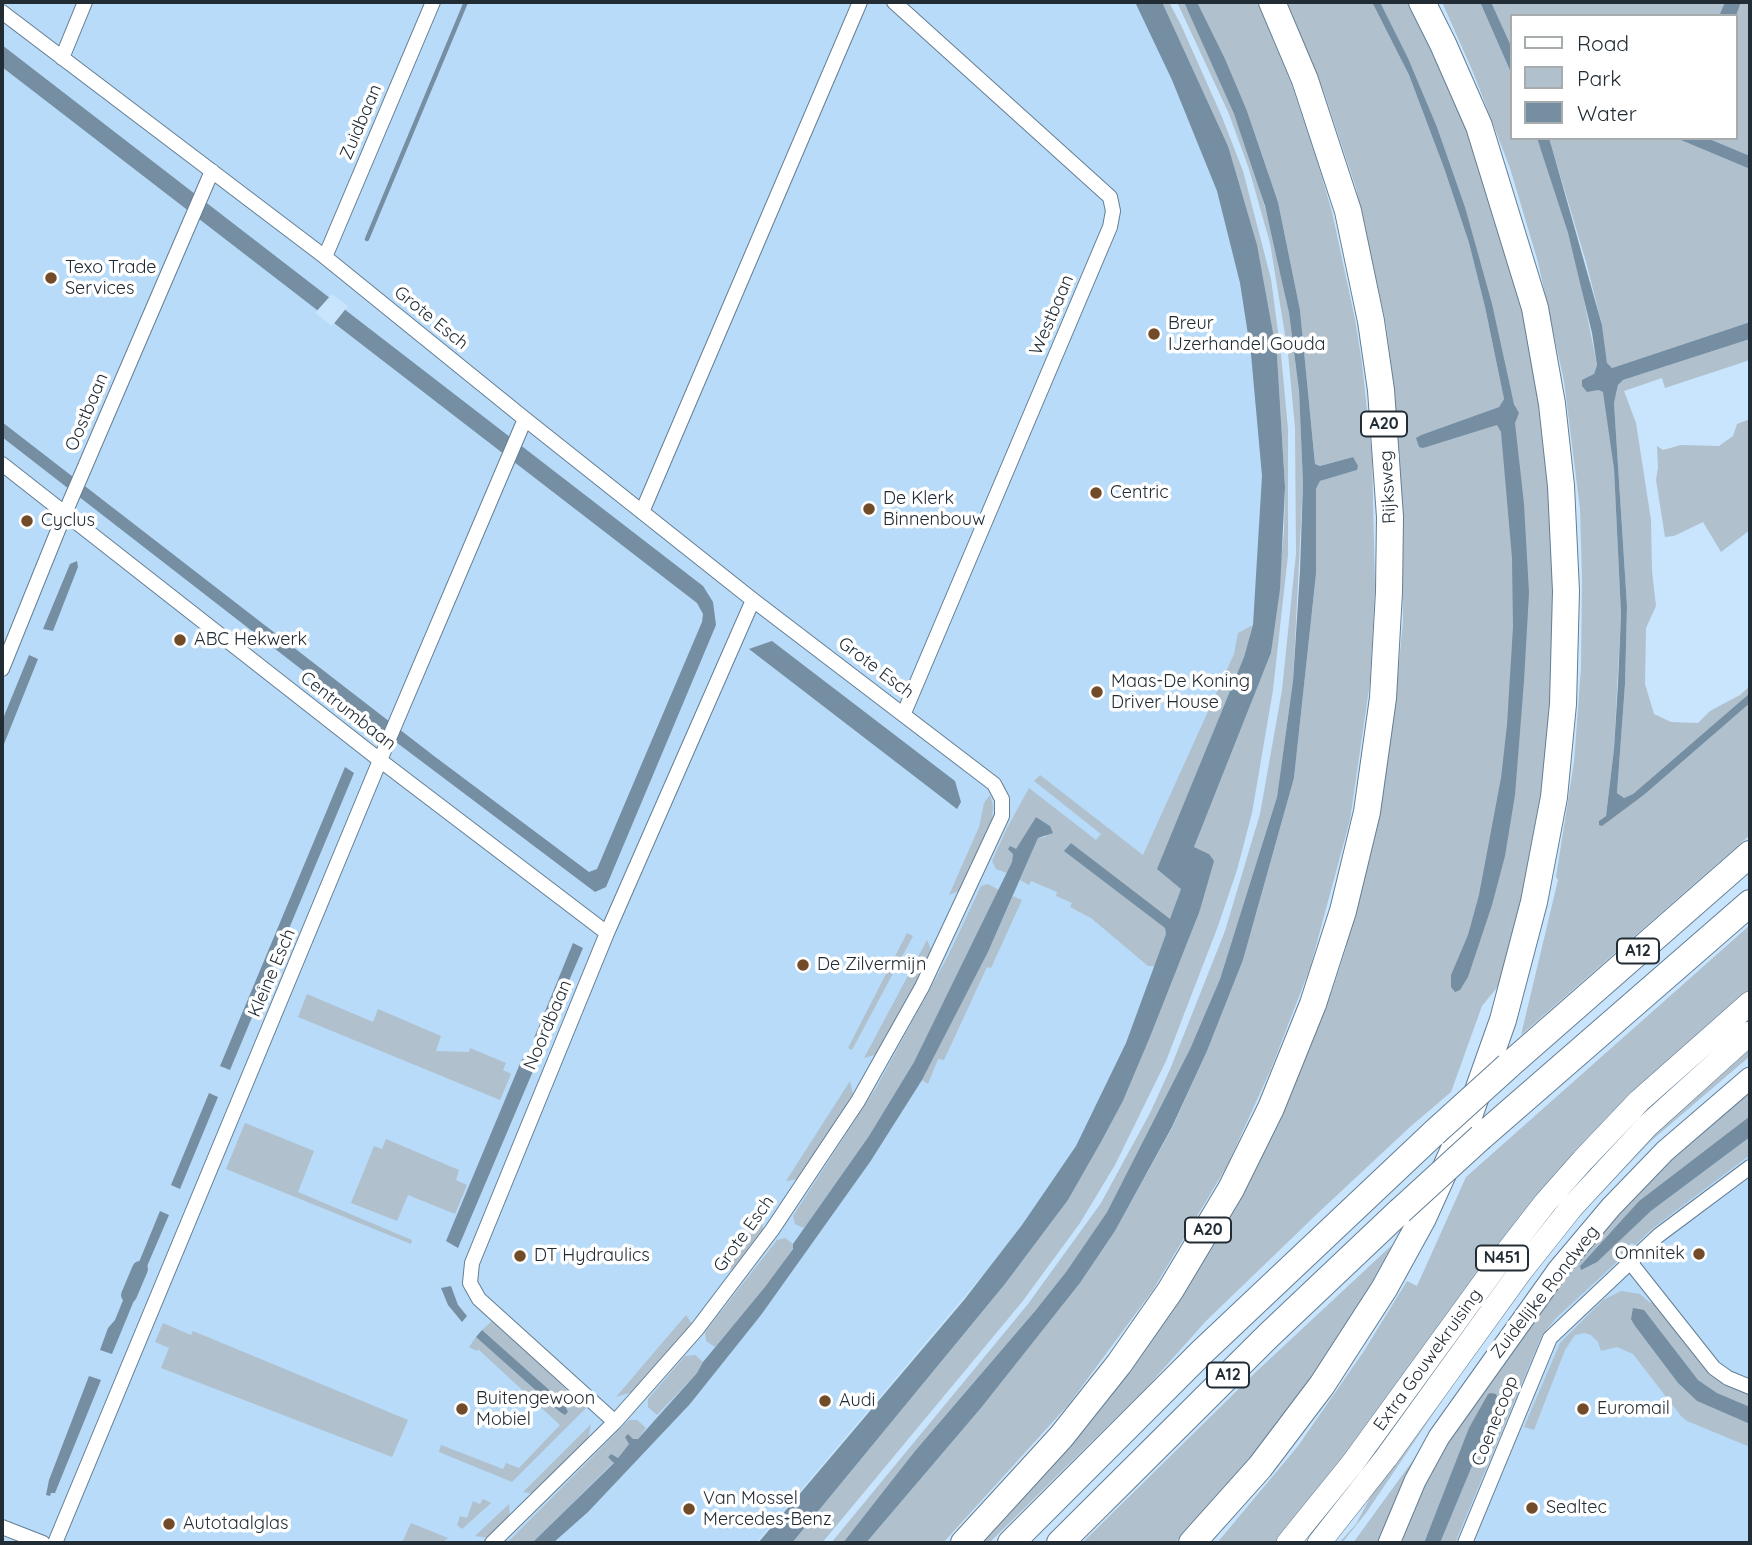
<!DOCTYPE html>
<html>
<head>
<meta charset="utf-8">
<style>
	body { margin:0 }
	#map { position:relative; width:1752px; height:1545px; overflow:hidden; background:#c8e5fd; font-family:Quicksand,sans-serif }
	canvas { display:block }
	.frame { position:absolute; inset:0; border:4px solid #212c35; pointer-events:none }
	.legend { position:absolute; left:1510px; top:14px; width:228px; height:126px; box-sizing:border-box; background:#fff; border:2px solid #a6abae; margin:0; padding:9px 12px; list-style:none; font-size:21px; color:#212c35 }
	.legend li { display:flex; align-items:center; gap:14px; height:35px }
	.legend b { width:35px; border:2px solid #a6abae }
</style>
</head>
<body>
<div id="map">
<canvas width="1752" height="1545"></canvas>
<div class="frame"></div>
<ul class="legend">
<li><b style="height:9px;background:#fff"></b>Road</li>
<li><b style="height:19px;background:#b0c0cd"></b>Park</li>
<li><b style="height:19px;background:#768ea2"></b>Water</li>
</ul>
</div>
<script>
const ctx = document.querySelector('canvas').getContext('2d');
ctx.lineJoin = 'round';
function fillPath(path, color) {
  ctx.fillStyle = color;
  ctx.fill(path, 'evenodd');
}
function poly(rows) {
  const path = new Path2D();
  for (const r of rows) {
    path.moveTo(r[0], r[1]);
    for (let i = 2; i < r.length; i += 2) path.lineTo(r[i], r[i + 1]);
  }
  return path;
}
function trace(path, color, width, dash) {
  ctx.strokeStyle = color;
  ctx.lineWidth = width;
  ctx.lineCap = dash ? 'butt' : 'round';
  ctx.setLineDash(dash || []);
  ctx.stroke(path);
}
function write(font, color, halo, rows, align = 'center') {
  ctx.font = font + ' Quicksand,sans-serif';
  ctx.lineWidth = 7;
  ctx.setLineDash([]);
  ctx.textBaseline = 'middle';
  ctx.strokeStyle = halo;
  ctx.fillStyle = color;
  for (const [text, x, y, turn = 0] of rows) {
    ctx.save();
    ctx.translate(x, y);
    ctx.rotate((+turn || 0) * Math.PI / 180);
    ctx.textAlign = isNaN(turn) ? turn : align;
    if (halo) ctx.strokeText(text, 0, 0);
    ctx.fillText(text, 0, 0);
    ctx.restore();
  }
}
fillPath(poly([
	[2,2,1146,2,1223,173,1270,412,1261,642,1143,1029,1069,1173,756,1543,2,1543],
	[1750,1133,1750,1543,1433,1543,1524,1343]
]), '#b7dbf8');
fillPath(poly([
	[1162,2,1169,2,1181,25,1222,117,1243,171,1271,279,1281,354,1288,429,1288,555,1273,690,1252,813,1237,870,1218,926,1166,1061,1115,1165,1080,1223,1022,1302,822,1543,792,1543,1005,1284,1068,1200,1101,1142,1123,1101,1150,1037,1199,913,1209,854,1194,847,1271,653,1284,531,1285,487,1277,355,1228,146],
	[1177,2,1184,2,1192,19,1234,114,1254,168,1274,241,1289,313,1299,391,1303,483,1293,681,1277,797,1220,979,1190,1049,1107,1212,1066,1272,1035,1311,915,1451,855,1530,843,1543,831,1543,1028,1304,1101,1203,1150,1113,1171,1067,1225,931,1260,814,1282,690,1296,554,1295,428,1288,353,1270,243,1249,169,1229,114],
	[1197,2,1257,2,1292,86,1318,164,1332,212,1355,319,1362,363,1372,457,1375,587,1370,682,1350,820,1310,968,1271,1069,1227,1166,1153,1290,1069,1404,943,1543,866,1543,981,1408,1080,1283,1115,1231,1172,1128,1207,1051,1243,960,1294,778,1316,574,1316,489,1320,481,1357,470,1353,457,1320,466,1315,464,1300,310,1278,202,1247,111],
	[1287,2,1372,2,1409,75,1444,168,1469,243,1485,307,1504,399,1499,407,1421,435,1417,438,1419,447,1516,405,1514,404,1465,207,1437,127,1408,58,1380,2,1411,2,1466,126,1520,296,1539,401,1558,558,1553,759,1504,979,1482,1006,1451,1092,1410,1127,1318,1213,1206,1321,1148,1386,989,1543,978,1543,1049,1466,1300,1070,1333,988,1346,948,1380,806,1395,707,1403,621,1401,487,1394,386,1386,324,1356,188,1324,92],
	[1442,2,1480,2,1512,75,1512,138,1537,138,1544,158,1568,233,1581,285,1597,365,1594,374,1598,390,1603,392,1605,398,1614,469,1621,614,1614,749,1606,816,1599,821,1645,794,1750,703,1750,835,1521,1035,1558,880,1556,877,1574,762,1581,668,1582,579,1580,509,1564,381,1538,262,1510,168,1473,72],
	[1491,2,1725,2,1719,16,1512,16,1512,48],
	[1741,2,1750,2,1750,156,1707,138,1736,138,1736,16],
	[1549,138,1676,138,1750,169,1750,322,1612,368,1607,364,1602,325,1586,262],
	[1750,339,1750,360,1665,388,1662,378,1624,391,1636,423,1651,520,1652,571,1656,606,1646,628,1645,684,1654,714,1671,722,1698,723,1710,711,1740,695,1750,686,1750,693,1633,794,1624,798,1617,793,1625,684,1627,606,1614,403,1618,385,1623,380],
	[1750,419,1750,530,1721,552,1703,522,1674,536,1665,537,1656,480,1658,467,1657,446,1663,450,1681,445,1719,446,1733,436,1737,424],
	[1253,625,1244,657,1193,782,1181,889,1170,920,1071,843,1065,851,1165,928,1166,934,1155,966,1148,966,1091,918,1070,907,1072,903,1056,896,1057,892,1031,881,1029,885,1020,880,1038,838,1046,837,1050,826,1036,817,1013,854,1012,862,1007,873,996,869,992,861,1007,828,1029,788,1096,840,1101,834,1034,781,1040,775,1143,855,1234,654,1238,633],
	[990,795,993,806,992,820,962,890,949,895,979,827,984,803],
	[988,884,999,890,914,1062,869,1136,804,1228,795,1224,793,1216,876,1088,948,956,981,886],
	[1013,896,1022,900,991,968,987,967,944,1060,938,1059,928,1084,922,1080,988,952],
	[1750,925,1750,991,1675,1056,1291,1527,1276,1543,1217,1543,1298,1446,1364,1351,1407,1281,1417,1286,1466,1177],
	[907,933,913,936,852,1050,848,1048],
	[927,940,932,952,917,983,878,1054,864,1058],
	[307,994,373,1022,378,1009,441,1036,436,1051,469,1052,470,1048,506,1063,503,1070,511,1074,500,1100,298,1017],
	[1750,1045,1750,1056,1652,1140,1586,1209,1553,1248,1450,1389,1366,1513,1342,1543,1339,1543,1356,1524,1376,1487,1562,1235,1631,1156],
	[850,1081,853,1095,799,1179,786,1181],
	[1750,1088,1750,1116,1639,1201,1580,1266,1597,1261,1651,1211,1750,1137,1750,1155,1653,1228,1635,1245,1632,1243,1629,1245,1631,1249,1556,1318,1542,1335,1455,1543,1440,1543,1499,1401,1498,1397,1488,1394,1470,1428,1424,1543,1397,1543,1433,1463,1547,1300,1643,1185],
	[245,1123,314,1151,298,1192,412,1240,411,1244,226,1169],
	[386,1139,459,1170,456,1180,467,1185,455,1214,408,1195,397,1221,351,1203,374,1146,382,1149],
	[761,1216,763,1229,735,1269,721,1270],
	[785,1238,793,1244,793,1248,766,1287,715,1347,706,1341,705,1332,777,1240],
	[1392,1245,1366,1293,1299,1395,1254,1456,1175,1543,1082,1543,1258,1370],
	[1621,1291,1640,1294,1650,1303,1653,1301,1698,1360,1710,1371,1750,1392,1750,1407,1717,1393,1698,1380,1632,1312,1635,1326,1678,1383,1697,1401,1750,1424,1750,1447,1687,1421,1681,1416,1633,1354,1617,1347,1601,1351,1598,1342,1591,1335,1585,1333,1575,1335,1565,1350,1534,1430,1524,1427,1560,1343,1603,1300],
	[686,1315,692,1324,638,1386,632,1392,616,1397],
	[493,1320,586,1408,512,1482,439,1452,441,1445,503,1469,506,1463,519,1468,560,1425,478,1349,477,1351,469,1347,476,1337,560,1412,565,1415,568,1412,564,1403,482,1330],
	[163,1323,191,1335,193,1331,408,1420,392,1457,161,1368,169,1348,155,1342],
	[695,1355,703,1362,697,1373,657,1415,648,1407,648,1399,685,1356],
	[629,1420,637,1420,646,1428,638,1439,633,1439,628,1435,629,1444,617,1459,611,1454,608,1457,614,1462,532,1543,507,1543],
	[591,1424,588,1439,535,1494,523,1492],
	[1414,1459,1416,1460,1381,1543,1353,1543],
	[483,1499,491,1503,462,1529,457,1525,460,1516,467,1518,473,1501,480,1504],
	[509,1504,510,1519,489,1538,475,1536],
	[411,1523,448,1538,442,1543,402,1543]
]), '#b0c0cd');
fillPath(poly([
	[1135,2,1162,2,1228,146,1257,245,1277,355,1285,487,1280,589,1271,653,1194,847,1209,854,1214,861,1199,913,1150,1037,1123,1101,1101,1142,1068,1200,1005,1284,792,1543,758,1543,964,1300,1022,1225,1076,1146,1126,1043,1166,934,1165,928,1064,851,1071,843,1170,919,1181,889,1157,869,1244,657,1253,625,1262,476,1251,354,1240,283,1217,191,1172,80],
	[1184,2,1197,2,1225,59,1247,111,1278,202,1300,310,1315,464,1320,466,1353,457,1358,466,1357,470,1320,481,1316,489,1316,574,1294,778,1243,960,1207,1051,1172,1127,1115,1231,1080,1283,981,1408,866,1543,843,1543,915,1451,1035,1311,1066,1272,1107,1212,1190,1049,1220,979,1277,797,1293,681,1300,571,1303,483,1299,391,1289,313,1265,206,1234,114],
	[1372,2,1380,2,1408,58,1437,127,1465,207,1492,304,1514,404,1519,413,1515,423,1524,504,1529,593,1524,681,1515,795,1505,856,1492,905,1468,977,1460,990,1455,992,1451,987,1451,975,1468,935,1479,895,1501,778,1507,725,1513,627,1512,558,1501,432,1497,425,1423,448,1419,447,1416,438,1421,435,1499,407,1504,399,1485,307,1469,243,1444,168,1409,75],
	[1480,2,1491,2,1512,48,1512,75],
	[1725,2,1741,2,1736,16,1719,16],
	[2,45,703,586,713,602,716,625,606,887,595,892,368,721,2,437,2,422,434,756,589,872,597,869,702,622,703,614,697,603,2,67],
	[1537,138,1549,138,1552,148,1602,325,1607,363,1612,368,1750,322,1750,339,1623,380,1618,385,1614,403,1627,606,1625,684,1617,793,1624,798,1633,794,1750,693,1750,703,1645,794,1602,826,1599,825,1599,821,1606,816,1614,749,1618,684,1621,614,1614,469,1603,392,1598,390,1587,392,1582,386,1582,380,1594,374,1597,365,1592,333,1568,233],
	[1676,138,1707,138,1750,156,1750,169],
	[77,561,78,567,53,631,43,629,70,564],
	[772,641,955,781,961,802,957,809,749,649],
	[29,655,38,659,2,749,2,721],
	[345,767,354,773,230,1070,220,1066],
	[1036,817,1050,826,1053,833,1038,838,988,952,922,1080,870,1162,761,1315,690,1404,588,1512,553,1543,532,1543,614,1463,608,1457,611,1454,618,1458,629,1444,625,1437,628,1434,633,1439,638,1439,697,1373,703,1362,765,1287,793,1249,793,1244,869,1136,914,1062,1012,862,1013,854,1008,849,1010,846,1016,849],
	[573,943,583,948,543,1042,534,1038],
	[522,1059,536,1064,458,1248,446,1241],
	[209,1093,218,1097,180,1189,171,1185],
	[1750,1116,1750,1137,1651,1211,1597,1262,1581,1270,1580,1266,1639,1201],
	[160,1211,169,1215,145,1271,137,1267],
	[451,1286,458,1305,467,1316,462,1322,448,1305,441,1288],
	[126,1293,135,1298,112,1354,100,1350,108,1328,115,1320],
	[1633,1308,1644,1310,1698,1380,1717,1393,1750,1407,1750,1424,1697,1401,1678,1383,1635,1326,1631,1319],
	[482,1330,564,1403,568,1412,565,1415,560,1412,476,1337],
	[89,1376,101,1380,55,1493,51,1493,50,1496,46,1495,49,1480],
	[1491,1393,1496,1394,1499,1401,1440,1543,1424,1543,1469,1428,1488,1394]
]), '#768ea2');
fillPath(poly([
	[332,294,348,306,332,326,315,313]
]), '#c8e5fd');
trace(poly([
	[367,239,466,2]
]), '#768ea2', 4.5);
trace(poly([
	[129,1295,140,1269]
]), '#768ea2', 16);
const minor = poly([
	[894,2,1110,197,1113,211,1110,227,904,713],
	[2,12,325,257,525,419,753,600,994,784,1002,799,1002,816,922,987,858,1101,772,1230,697,1329,615,1422,492,1543],
	[62,58,85,2],
	[325,257,433,2],
	[2,464,381,761,607,933],
	[642,512,860,2],
	[2,669,65,513,212,171],
	[1630,1262,1714,1368,1728,1378,1750,1387],
	[615,1422,479,1299,470,1283,472,1263,607,933,753,600],
	[2,1527,43,1543],
	[55,1543,388,741,525,419],
	[1465,1543,1550,1338,1659,1235,1750,1167]
]);
const secondary = poly([
	[1389,1543,1415,1481,1439,1437,1558,1270,1611,1207,1665,1151,1750,1078]
]);
const primary = poly([
	[1288,1543,1352,1464,1496,1266,1545,1203,1583,1160,1639,1101,1750,1003],
	[1319,1543,1386,1458,1521,1271,1571,1208,1647,1126,1750,1033]
]);
const motorway = poly([
	[1508,1066,1750,854],
	[1481,1137,1750,903],
	[964,1543,1061,1437,1119,1364,1170,1291,1231,1189,1271,1108,1313,1004,1343,911,1367,812,1383,698,1389,592,1390,517,1381,390,1371,321,1348,211,1305,80,1272,2],
	[1011,1543,1202,1352,1434,1133],
	[1060,1543,1268,1336,1400,1211],
	[1192,1543,1260,1467,1322,1385,1384,1289,1423,1218,1469,1116,1503,1020,1534,902,1554,797,1563,704,1566,591,1561,486,1552,404,1535,308,1479,126,1443,44,1422,2]
]);
trace(minor, '#647e94', 16);
trace(secondary, '#647e94', 23);
trace(primary, '#647e94', 24);
trace(motorway, '#647e94', 28);
trace(minor, '#fff', 14);
trace(secondary, '#fff', 21);
trace(primary, '#fff', 23);
trace(motorway, '#fff', 26);
const motorwayBridge = poly([
	[1434,1133,1508,1066],
	[1400,1211,1481,1137]
]);
trace(motorwayBridge, '#647e94', 28, []);
trace(motorwayBridge, '#fff', 26);
for (const [x, y, r, color] of [
	[51,278,7,"#724c28"],
	[1154,334,7,"#724c28"],
	[1096,493,7,"#724c28"],
	[869,509,7,"#724c28"],
	[27,521,7,"#724c28"],
	[180,640,7,"#724c28"],
	[1097,692,7,"#724c28"],
	[803,965,7,"#724c28"],
	[1699,1254,7,"#724c28"],
	[520,1256,7,"#724c28"],
	[825,1401,7,"#724c28"],
	[462,1409,7,"#724c28"],
	[1583,1409,7,"#724c28"],
	[1532,1508,7,"#724c28"],
	[689,1509,7,"#724c28"],
	[169,1524,7,"#724c28"]
]) {
  const dot = new Path2D();
  dot.arc(x, y, r, 0, 2 * Math.PI);
  ctx.fillStyle = color;
  ctx.fill(dot);
  trace(dot, '#fff', 2.5);
}
for (const [x, y, w] of [
	[1384,424,46],
	[1638,951,42],
	[1208,1230,46],
	[1502,1258,52],
	[1228,1375,42]
]) {
  const box = new Path2D();
  box.roundRect(x - w / 2, y - 12.5, w, 25, 5);
  ctx.fillStyle = '#fff';
  ctx.fill(box);
  trace(box, '#212c35', 2);
}
write('bold 16px', '#212c35', null, [
	["A20",1384,424],
	["A12",1638,951],
	["A20",1208,1230],
	["N451",1502,1258],
	["A12",1228,1375]
]);
write('18px', '#212c35', '#fff', [
	["Zuidbaan",361,122,-67],
	["Westbaan",1052,315,-67],
	["Grote Esch",431,318,39],
	["Oostbaan",87,412,-67],
	["Rijksweg",1388,487,-93],
	["Grote Esch",876,668,37],
	["Centrumbaan",348,711,38],
	["Kleine Esch",272,973,-67],
	["Noordbaan",548,1025,-67],
	["Grote Esch",744,1234,-54],
	["Zuidelijke Rondweg",1545,1292,-52],
	["Extra Gouwekruising",1428,1360,-54],
	["Coenecoop",1495,1421,-68]
]);
write('18px', '#212c35', '#fff', [
	["Texo Trade",65,268],
	["Services",65,289],
	["Breur",1168,324],
	["IJzerhandel Gouda",1168,345],
	["Centric",1110,493],
	["De Klerk",883,499],
	["Binnenbouw",883,520],
	["Cyclus",41,521],
	["ABC Hekwerk",194,640],
	["Maas-De Koning",1111,682],
	["Driver House",1111,703],
	["De Zilvermijn",817,965],
	["Omnitek",1685,1254,"right"],
	["DT Hydraulics",534,1256],
	["Buitengewoon",476,1399],
	["Mobiel",476,1420],
	["Audi",839,1401],
	["Euromail",1597,1409],
	["Van Mossel",703,1499],
	["Mercedes-Benz",703,1520],
	["Sealtec",1546,1508],
	["Autotaalglas",183,1524]
], 'left');
</script>
</body>
</html>
